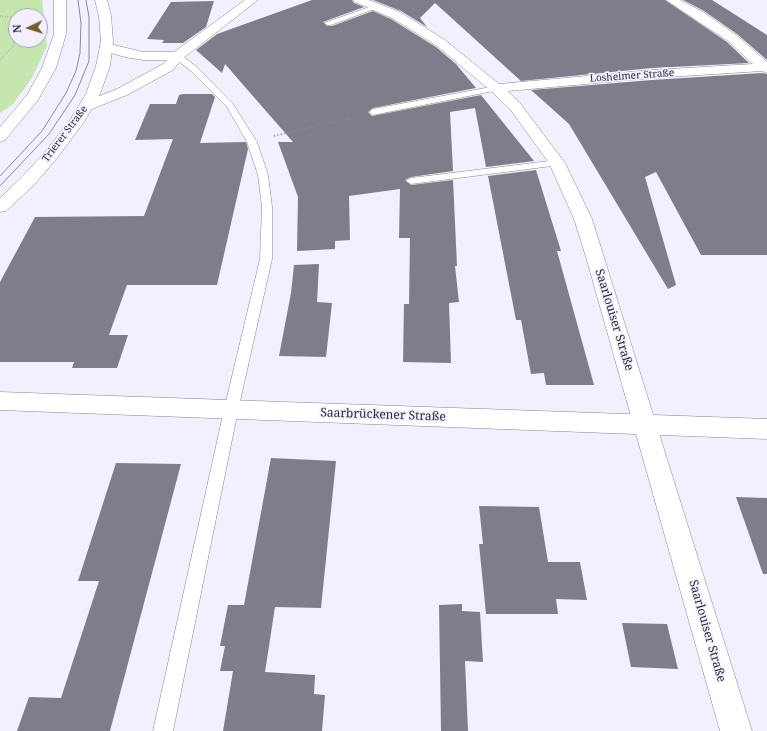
<!DOCTYPE html>
<html>
<head>
<meta charset="utf-8">
<style>
	body { margin:0 }
	#map { position:relative; width:767px; height:731px; overflow:hidden; background:#f2f0fe; font-family:"Noto Serif",serif }
	canvas { display:block }
	.north { position:absolute; left:8px; top:8px; width:40px; height:40px; box-sizing:border-box; background:#f2f0fe; border:1px solid #a3a1ac; border-radius:50%; rotate:266deg; font-size:11px; font-weight:700; line-height:16px; text-align:center; color:#2c2b30 }
	.north::after { content:''; display:block; margin:auto; width:14px; height:18px; background:#715c2b; clip-path:polygon(50% 0,100% 100%,50% 72%,0 100%) }
</style>
</head>
<body>
<div id="map">
<canvas width="767" height="731"></canvas>
<div class="north">N</div>
</div>
<script>
const ctx = document.querySelector('canvas').getContext('2d');
ctx.lineJoin = 'round';
function fillPath(path, color) {
  ctx.fillStyle = color;
  ctx.fill(path, 'evenodd');
}
function poly(rows) {
  const path = new Path2D();
  for (const r of rows) {
    path.moveTo(r[0], r[1]);
    for (let i = 2; i < r.length; i += 2) path.lineTo(r[i], r[i + 1]);
  }
  return path;
}
function trace(path, color, width, dash) {
  ctx.strokeStyle = color;
  ctx.lineWidth = width;
  ctx.lineCap = dash ? 'butt' : 'round';
  ctx.setLineDash(dash || []);
  ctx.stroke(path);
}
function write(font, color, halo, rows, align = 'center') {
  ctx.font = font + ' "Noto Serif",serif';
  ctx.lineWidth = 3.5;
  ctx.setLineDash([]);
  ctx.textBaseline = 'middle';
  ctx.strokeStyle = halo;
  ctx.fillStyle = color;
  for (const [text, x, y, turn = 0] of rows) {
    ctx.save();
    ctx.translate(x, y);
    ctx.rotate((+turn || 0) * Math.PI / 180);
    ctx.textAlign = isNaN(turn) ? turn : align;
    if (halo) ctx.strokeText(text, 0, 0);
    ctx.fillText(text, 0, 0);
    ctx.restore();
  }
}
fillPath(poly([
	[0,0,42,0,47,46,32,78,13,104,0,113],
	[16,16,40,16,40,40,16,40]
]), '#c5e6ae');
fillPath(poly([
	[312,0,352,0,354,3,364,7,323,22,327,26,332,26,373,11,391,19,436,47,456,64,476,88,373,108,368,112,372,116,481,95,534,161,486,167,475,108,450,112,453,171,411,177,405,180,411,185,453,180,457,266,455,266,459,302,449,303,451,363,403,362,404,304,409,304,410,238,399,238,400,189,349,196,350,240,335,241,335,249,297,251,298,197,278,142,293,142,225,64,222,73,196,50,217,34],
	[373,0,665,0,727,42,749,63,652,68,521,81,435,3,420,18,427,27,401,11],
	[683,0,712,0,767,35,767,60,737,34,704,11],
	[214,1,206,27,183,43,162,43,164,40,147,39,171,2],
	[762,73,767,74,767,255,701,255,656,172,645,177,676,285,668,289,569,124,531,90,652,80],
	[183,94,212,94,215,97,200,143,246,142,248,149,217,285,127,285,109,335,128,335,117,368,72,368,74,362,0,362,0,282,35,217,144,216,173,139,135,140,150,104,176,104,179,95],
	[536,170,561,251,557,251,594,385,546,385,544,373,531,374,521,320,516,320,488,176],
	[319,264,317,302,332,303,326,357,279,356,291,293,294,265],
	[271,458,336,461,321,608,275,607,265,672,315,675,314,694,325,695,322,731,223,731,233,671,220,671,225,646,220,646,228,605,244,605],
	[116,463,181,464,110,731,17,731,29,697,61,698,99,581,78,581],
	[736,497,767,498,767,574,763,574],
	[479,506,539,507,548,562,580,562,587,600,556,599,558,614,486,614,479,544,483,544],
	[462,604,462,611,480,612,483,662,465,661,468,731,441,731,439,605],
	[622,623,667,624,678,669,631,667]
]), '#7f7d89');
const service = poly([
	[375,5,378,7,377,8,331,25,328,25,324,23,375,5],
	[174,54,180,54,197,67,233,104,257,142,268,175,272,207,272,259,238,410,173,731,153,731,224,410,260,259,262,207,258,175,247,142,227,107,191,71,174,58,174,54],
	[496,86,500,88,499,90,373,115,369,112,373,109,496,86],
	[557,160,562,163,560,165,411,184,406,181,411,178,557,160]
]);
const minor = poly([
	[245,0,258,0,182,59,173,70,127,95,92,109,87,110,82,109,80,106,82,103,117,89,163,64,167,60,143,60,125,57,101,50,100,47,101,44,106,43,143,52,174,52,245,0],
	[353,0,369,0,400,12,445,40,499,84,652,70,753,64,728,41,666,0,680,0,703,12,736,35,767,62,767,73,762,71,652,78,508,91,520,103,565,163,592,219,752,731,720,731,586,257,574,219,549,163,510,109,491,91,437,46,392,18,355,2,353,0]
]);
const secondary = poly([
	[54,0,66,0,66,34,56,68,38,100,5,140,0,142,0,127,27,95,42,68,54,34,54,0],
	[95,0,107,0,111,16,113,41,110,66,100,94,84,122,57,158,34,185,6,211,0,212,0,198,22,177,45,152,70,120,86,94,96,66,101,41,99,16,95,0],
	[0,392,767,419,767,439,0,410,0,392]
]);
trace(service, '#85838f', 1);
trace(minor, '#85838f', 1);
trace(secondary, '#85838f', 1);
trace(poly([
	[0,16,16,18],
	[0,60,14,45,16,27],
	[347,119,355,117]
]), '#8d8b95', 1.5, [0.5, 2]);
trace(poly([
	[274,136,351,118]
]), '#8d8b95', 2, [1, 2.5]);
fillPath(service, '#fff');
fillPath(minor, '#fff');
fillPath(secondary, '#fff');
trace(poly([
	[0,176,42,131,66,93,76,71,80,53,81,23,78,0],
	[0,186,49,134,75,95,89,61,89,17,86,0]
]), '#8b8a93', 1);
write('10px', '#2c2b30', '#f2f0fe', [
	["Losheimer Straße",632,76,-4],
	["Trierer Straße",65,134,-53]
]);
write('12px', '#2c2b30', '#f2f0fe', [
	["Saarlouiser Straße",614,320,73],
	["Saarbrückener Straße",383,415,2],
	["Saarlouiser Straße",707,631,74]
]);
</script>
</body>
</html>
